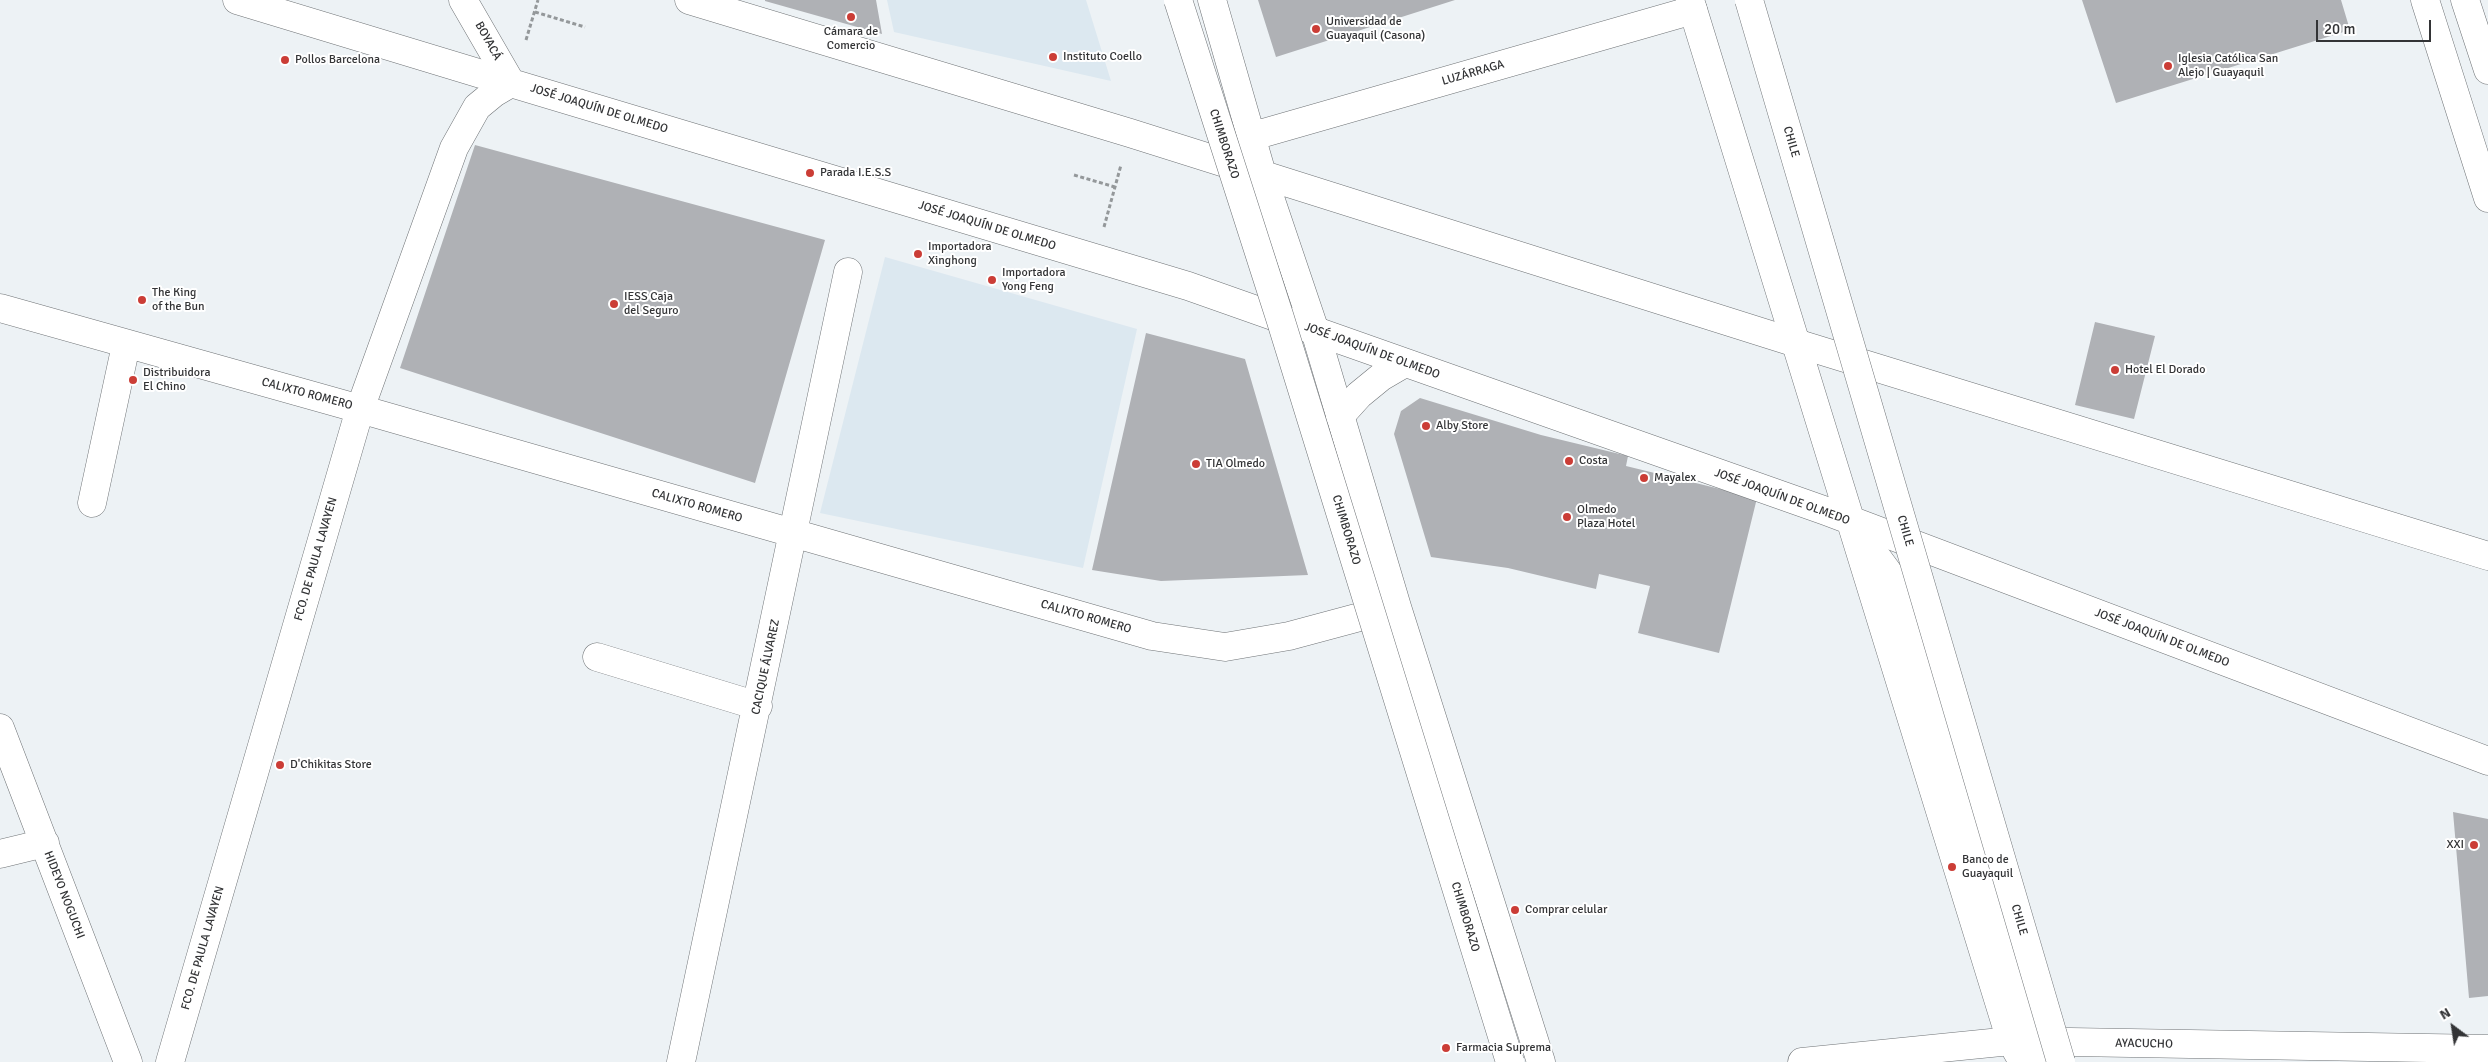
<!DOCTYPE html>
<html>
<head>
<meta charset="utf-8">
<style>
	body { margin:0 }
	#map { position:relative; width:2488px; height:1062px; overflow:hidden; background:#edf2f5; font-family:Signika,sans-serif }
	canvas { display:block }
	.north { position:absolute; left:2428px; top:1002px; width:50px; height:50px; -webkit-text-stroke:4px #fff; paint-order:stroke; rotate:329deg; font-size:14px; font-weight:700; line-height:20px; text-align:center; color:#333436 }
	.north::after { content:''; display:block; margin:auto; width:18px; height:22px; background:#333436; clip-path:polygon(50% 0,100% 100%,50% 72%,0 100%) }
	.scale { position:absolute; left:2316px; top:20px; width:115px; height:22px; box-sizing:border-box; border:2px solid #333436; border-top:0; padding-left:6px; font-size:15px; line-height:18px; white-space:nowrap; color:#333436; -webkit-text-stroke:4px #fff; paint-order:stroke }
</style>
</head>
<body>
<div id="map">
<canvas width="2488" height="1062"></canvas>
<div class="north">N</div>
<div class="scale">20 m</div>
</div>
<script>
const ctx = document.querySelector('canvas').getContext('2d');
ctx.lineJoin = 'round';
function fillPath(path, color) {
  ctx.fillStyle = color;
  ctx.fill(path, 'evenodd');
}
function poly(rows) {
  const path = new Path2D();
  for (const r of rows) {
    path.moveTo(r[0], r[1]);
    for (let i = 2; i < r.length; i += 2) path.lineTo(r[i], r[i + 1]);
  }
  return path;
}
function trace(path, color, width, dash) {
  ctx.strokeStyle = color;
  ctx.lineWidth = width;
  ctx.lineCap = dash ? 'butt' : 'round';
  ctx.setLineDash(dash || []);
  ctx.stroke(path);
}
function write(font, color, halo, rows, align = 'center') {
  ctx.font = font + ' Signika,sans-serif';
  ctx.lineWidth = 4;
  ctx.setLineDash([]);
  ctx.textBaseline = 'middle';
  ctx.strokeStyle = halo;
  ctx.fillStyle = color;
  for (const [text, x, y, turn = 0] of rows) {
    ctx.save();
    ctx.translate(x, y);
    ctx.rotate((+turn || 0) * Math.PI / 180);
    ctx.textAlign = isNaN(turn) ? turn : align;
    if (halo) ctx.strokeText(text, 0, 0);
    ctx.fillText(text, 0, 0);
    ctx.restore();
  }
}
fillPath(poly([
	[887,0,1086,0,1111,81,894,32],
	[885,257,1137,329,1083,568,820,513]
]), '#dce8f0');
fillPath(poly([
	[765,0,876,0,882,34,765,1],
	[1258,0,1455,0,1276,57],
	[2082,0,2341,0,2350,30,2116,103],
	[475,145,825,240,755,483,400,368],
	[2095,322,2155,336,2134,419,2075,405],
	[1146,333,1245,359,1308,575,1161,581,1092,570],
	[1420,398,1541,435,1628,456,1626,466,1757,498,1719,653,1638,633,1650,586,1599,574,1596,589,1508,568,1431,557,1394,434,1401,411],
	[2453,812,2488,819,2488,996,2469,998]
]), '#afb1b5');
const minor = poly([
	[237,0,511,83],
	[689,0,1130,133,1796,343,2488,556],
	[1212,0,1262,174,1315,331,1397,607,1541,1062],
	[1253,136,1693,10],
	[0,308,360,409,1152,636,1225,647,1289,636,1397,607],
	[92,503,126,345],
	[1854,526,1890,575,2038,1062],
	[597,657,758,706],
	[0,728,128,1062],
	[0,854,45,843],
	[170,1062,360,409,454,148,477,107,494,93,511,83],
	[681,1062,848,272],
	[1802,1062,2011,1041,2488,1049]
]);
const major = poly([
	[463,0,511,83,1188,286,1826,511,2488,761],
	[1690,0,2011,1041,2023,1062],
	[2425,0,2488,198],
	[2465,0,2488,70],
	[1340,416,1359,395,1381,377,1405,363]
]);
trace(minor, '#6f7376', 29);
trace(major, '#6f7376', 29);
trace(poly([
	[535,12,585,27],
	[526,40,538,0],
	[1074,175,1115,187],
	[1104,227,1121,165]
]), '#94989a', 3, [4, 2.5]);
trace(minor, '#fff', 28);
trace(major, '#fff', 28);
const minorBridge = poly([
	[1178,0,1280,318,1510,1062]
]);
const majorBridge = poly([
	[1749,0,2061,1062]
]);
trace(minorBridge, '#6f7376', 29, []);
trace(majorBridge, '#6f7376', 29, []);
trace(minorBridge, '#fff', 28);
trace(majorBridge, '#fff', 28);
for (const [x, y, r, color] of [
	[851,17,5,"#cb3d36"],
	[1316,29,5,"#cb3d36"],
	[1053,57,5,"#cb3d36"],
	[285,60,5,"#cb3d36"],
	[2168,66,5,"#cb3d36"],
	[810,173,5,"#cb3d36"],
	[918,254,5,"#cb3d36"],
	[992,280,5,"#cb3d36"],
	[142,300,5,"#cb3d36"],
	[614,304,5,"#cb3d36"],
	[2115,370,5,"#cb3d36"],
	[133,380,5,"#cb3d36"],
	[1426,426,5,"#cb3d36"],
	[1569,461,5,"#cb3d36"],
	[1196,464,5,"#cb3d36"],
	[1644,478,5,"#cb3d36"],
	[1567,517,5,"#cb3d36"],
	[280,765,5,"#cb3d36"],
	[2474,845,5,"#cb3d36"],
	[1952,867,5,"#cb3d36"],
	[1515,910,5,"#cb3d36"],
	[1446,1048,5,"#cb3d36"]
]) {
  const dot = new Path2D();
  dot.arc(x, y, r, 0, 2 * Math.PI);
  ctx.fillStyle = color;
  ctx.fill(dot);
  trace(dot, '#fff', 2);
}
write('12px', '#333436', '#fff', [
	["Universidad de",1326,22],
	["Guayaquil (Casona)",1326,36],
	["Cámara de",851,32,"center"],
	["Comercio",851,46,"center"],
	["Instituto Coello",1063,57],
	["Iglesia Católica San",2178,59],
	["Alejo | Guayaquil",2178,73],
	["Pollos Barcelona",295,60],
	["Parada I.E.S.S",820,173],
	["Importadora",928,247],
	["Xinghong",928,261],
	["Importadora",1002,273],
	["Yong Feng",1002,287],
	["The King",152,293],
	["of the Bun",152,307],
	["IESS Caja",624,297],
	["del Seguro",624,311],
	["Hotel El Dorado",2125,370],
	["Distribuidora",143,373],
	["El Chino",143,387],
	["Alby Store",1436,426],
	["Costa",1579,461],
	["TIA Olmedo",1206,464],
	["Mayalex",1654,478],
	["Olmedo",1577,510],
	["Plaza Hotel",1577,524],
	["D'Chikitas Store",290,765],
	["XXI",2464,845,"right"],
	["Banco de",1962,860],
	["Guayaquil",1962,874],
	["Comprar celular",1525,910],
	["Farmacia Suprema",1456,1048]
], 'left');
write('12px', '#333436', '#fff', [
	["BOYACÁ",488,41,61],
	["LUZÁRRAGA",1473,73,-16],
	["JOSÉ JOAQUÍN DE OLMEDO",599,109,17],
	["CHILE",1791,142,74],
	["CHIMBORAZO",1224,144,72],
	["JOSÉ JOAQUÍN DE OLMEDO",987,226,17],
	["JOSÉ JOAQUÍN DE OLMEDO",1372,351,20],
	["CALIXTO ROMERO",307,394,15],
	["JOSÉ JOAQUÍN DE OLMEDO",1782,497,20],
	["CALIXTO ROMERO",697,506,16],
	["CHIMBORAZO",1346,530,73],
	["CHILE",1905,531,74],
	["FCO. DE PAULA LAVAYEN",316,559,-74],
	["CALIXTO ROMERO",1086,617,16],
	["JOSÉ JOAQUÍN DE OLMEDO",2162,638,21],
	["CACIQUE ÁLVAREZ",766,667,-78],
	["HIDEYO NOGUCHI",64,895,69],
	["CHIMBORAZO",1465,917,73],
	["CHILE",2019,920,74],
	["FCO. DE PAULA LAVAYEN",203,948,-74],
	["AYACUCHO",2144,1044,1]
]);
</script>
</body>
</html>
